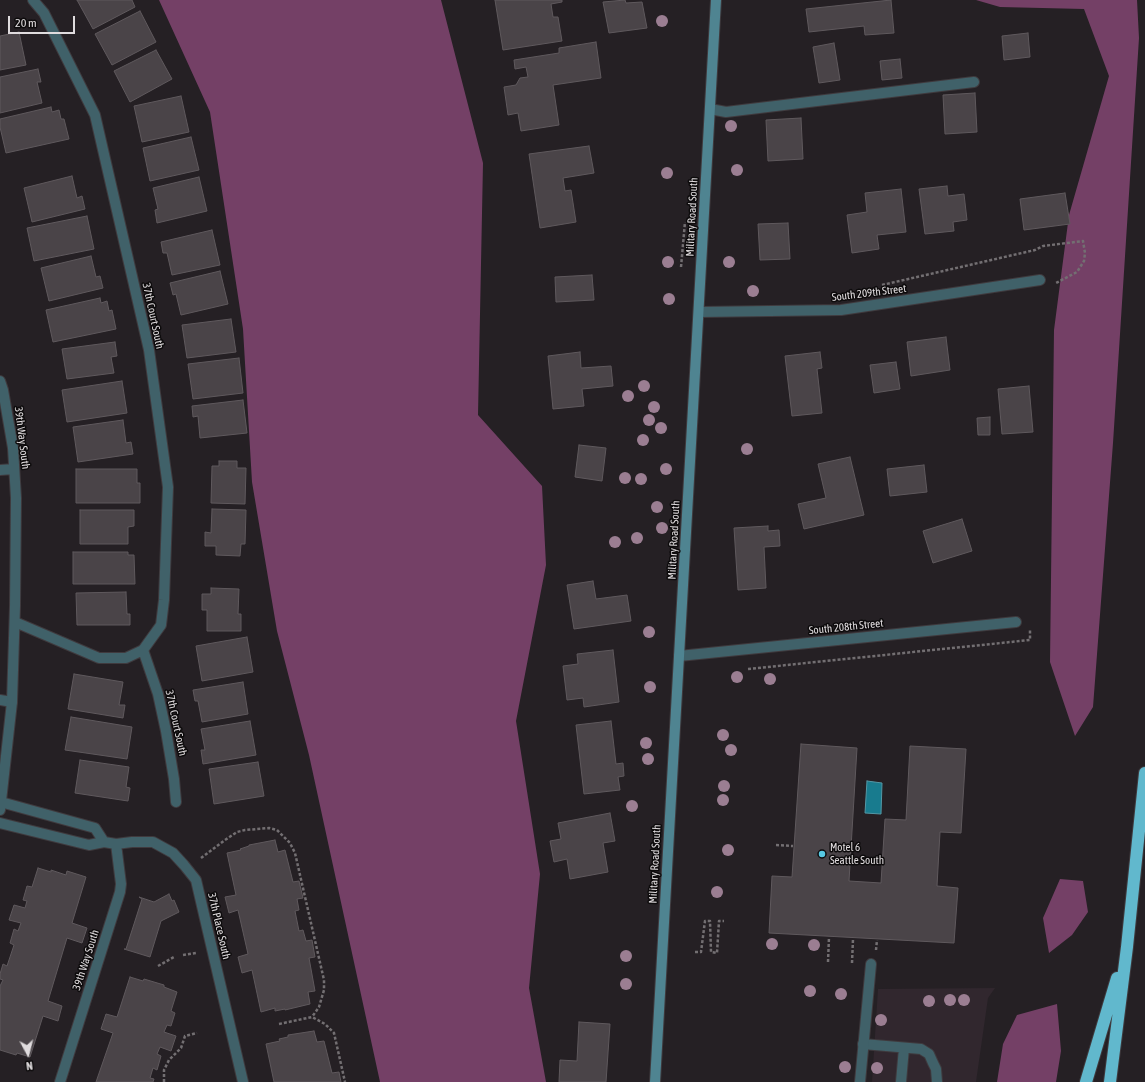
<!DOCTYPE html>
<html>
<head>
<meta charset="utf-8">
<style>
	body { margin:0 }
	#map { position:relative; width:1145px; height:1082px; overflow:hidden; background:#252024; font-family:"Asap Condensed",sans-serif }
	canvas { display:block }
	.north { position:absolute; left:8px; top:1034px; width:40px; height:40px; -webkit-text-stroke:3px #0d0b0c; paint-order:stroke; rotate:173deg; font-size:11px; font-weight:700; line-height:16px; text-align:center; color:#e0dcde }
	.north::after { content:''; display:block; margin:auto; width:14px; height:18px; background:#e0dcde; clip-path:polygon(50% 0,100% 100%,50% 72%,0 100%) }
	.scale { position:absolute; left:8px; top:16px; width:67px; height:18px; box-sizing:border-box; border:2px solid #e0dcde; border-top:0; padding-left:5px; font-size:12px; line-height:14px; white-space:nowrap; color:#e0dcde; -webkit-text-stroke:3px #0d0b0c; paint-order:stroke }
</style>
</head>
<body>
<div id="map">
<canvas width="1145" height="1082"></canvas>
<div class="north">N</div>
<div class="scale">20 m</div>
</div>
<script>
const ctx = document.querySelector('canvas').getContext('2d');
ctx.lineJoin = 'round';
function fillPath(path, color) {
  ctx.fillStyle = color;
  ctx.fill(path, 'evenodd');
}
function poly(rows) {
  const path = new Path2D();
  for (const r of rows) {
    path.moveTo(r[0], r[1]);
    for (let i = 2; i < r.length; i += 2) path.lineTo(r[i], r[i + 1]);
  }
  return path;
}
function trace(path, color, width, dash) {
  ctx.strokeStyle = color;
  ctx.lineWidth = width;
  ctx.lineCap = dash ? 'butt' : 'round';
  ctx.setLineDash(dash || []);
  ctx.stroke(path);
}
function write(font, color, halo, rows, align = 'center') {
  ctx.font = font + ' "Asap Condensed",sans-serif';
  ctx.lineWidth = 3;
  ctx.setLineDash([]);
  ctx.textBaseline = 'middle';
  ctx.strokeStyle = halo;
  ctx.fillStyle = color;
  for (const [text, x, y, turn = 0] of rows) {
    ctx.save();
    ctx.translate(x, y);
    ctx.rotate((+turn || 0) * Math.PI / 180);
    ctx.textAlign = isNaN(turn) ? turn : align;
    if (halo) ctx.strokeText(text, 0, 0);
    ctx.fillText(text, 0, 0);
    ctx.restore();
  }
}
fillPath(poly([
	[995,988,988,998,976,1082,872,1082,878,989]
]), '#31272e');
fillPath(poly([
	[159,0,441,0,483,163,478,415,542,486,546,565,516,721,540,874,529,988,546,1082,380,1082,309,755,277,631,252,482,243,329,210,112],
	[976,0,1137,0,1139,38,1113,443,1093,707,1075,736,1050,662,1054,330,1069,215,1109,76,1084,9,1000,7],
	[1060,879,1083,881,1088,912,1072,935,1049,953,1043,918],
	[1057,1004,1061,1051,1056,1082,997,1082,1003,1044,1017,1015]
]), '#744066');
const water = poly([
	[867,781,882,783,881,814,865,813,867,781]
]);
fillPath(water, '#187b8e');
trace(water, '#5498a6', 1);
const building = poly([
	[77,0,132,0,135,7,93,29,77,0],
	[495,0,562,0,562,2,551,4,553,17,558,17,562,41,503,50,495,0],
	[625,0,626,3,642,2,647,28,609,33,603,2,625,0],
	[891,0,894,33,865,35,864,26,809,32,806,9,891,0],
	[140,11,156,42,112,65,95,34,140,11],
	[19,32,26,65,0,70,0,36,19,32],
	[1028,33,1030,57,1004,60,1002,36,1028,33],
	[596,42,601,78,553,85,559,125,521,131,518,113,508,115,504,87,516,85,520,78,528,77,526,67,515,69,514,60,559,53,559,48,596,42],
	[834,43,840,80,819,83,813,47,834,43],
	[156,50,172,79,130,102,114,71,156,50],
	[900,59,902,78,882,80,880,61,900,59],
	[38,69,41,82,37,82,42,103,0,113,0,77,38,69],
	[975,93,977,132,945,134,943,95,975,93],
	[181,96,189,132,142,142,134,106,181,96],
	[51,107,52,112,59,110,61,119,64,119,69,139,6,153,0,127,0,119,51,107],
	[801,118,803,159,768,161,766,120,801,118],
	[191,137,199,170,150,181,143,148,191,137],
	[589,146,594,173,563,178,565,191,571,190,576,222,540,228,529,154,589,146],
	[72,176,77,198,82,196,85,209,32,222,24,188,72,176],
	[199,177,207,211,157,223,155,210,158,209,153,188,199,177],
	[947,186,948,196,964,194,967,220,953,222,954,231,925,234,919,189,947,186],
	[901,189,906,232,877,235,879,249,852,253,847,215,867,212,865,193,901,189],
	[1065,193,1070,224,1024,230,1020,199,1065,193],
	[87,216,94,249,34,261,27,228,87,216],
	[788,223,790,259,760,260,758,224,788,223],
	[212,230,220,265,172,275,167,253,163,253,161,242,212,230],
	[91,256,96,277,100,276,103,288,49,301,41,268,91,256],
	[220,271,228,304,181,315,176,294,173,295,170,283,220,271],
	[592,275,594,300,556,302,555,277,592,275],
	[100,298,101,303,107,301,109,311,112,310,116,329,53,342,46,310,100,298],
	[231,319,236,352,187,358,182,325,231,319],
	[946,337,950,370,911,376,907,342,946,337],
	[115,342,117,356,111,357,114,373,67,379,62,349,115,342],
	[580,352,581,368,611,366,613,386,582,389,584,406,553,409,548,356,580,352],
	[820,352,822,368,817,369,822,413,792,416,785,356,820,352],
	[239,358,243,393,193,399,188,364,239,358],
	[896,362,900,389,874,393,870,365,896,362],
	[122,381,127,413,67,422,62,390,122,381],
	[1029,386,1033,432,1002,434,998,389,1029,386],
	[243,400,247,433,200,438,198,416,193,417,192,406,243,400],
	[990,417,990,435,978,435,977,418,990,417],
	[123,420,126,443,131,442,133,454,78,462,73,427,123,420],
	[579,445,606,448,602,481,575,477,579,445],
	[850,457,864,515,804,529,798,504,826,498,818,464,850,457],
	[219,461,237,461,237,468,246,468,245,504,211,503,212,466,219,466,219,461],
	[924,465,927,492,890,496,887,469,924,465],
	[76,469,137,469,137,483,140,483,140,503,76,503,76,469],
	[212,509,246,510,245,544,241,544,240,556,216,555,216,546,205,546,205,532,211,533,212,509],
	[80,510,134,510,134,526,128,527,128,544,80,544,80,510],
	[962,519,972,551,933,563,923,531,962,519],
	[768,526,768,531,779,530,780,546,764,547,766,588,738,590,734,528,768,526],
	[73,552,128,552,128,555,134,555,135,584,73,584,73,552],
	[593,581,596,599,627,595,631,621,574,629,567,585,593,581],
	[211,588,239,589,238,614,241,614,241,631,207,631,207,610,202,610,202,594,211,594,211,588],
	[126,592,127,614,130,614,130,625,77,625,76,593,126,592],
	[247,637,253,672,202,681,196,646,247,637],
	[613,650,619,702,584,707,583,698,567,700,563,666,578,664,577,654,613,650],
	[74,674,123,682,119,705,125,705,123,718,68,709,74,674],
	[243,682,248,714,202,722,198,701,195,701,193,690,243,682],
	[71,717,132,727,127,759,65,750,71,717],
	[250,721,256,755,203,764,201,750,205,750,201,729,250,721],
	[611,721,616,764,623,763,624,776,618,777,620,790,584,794,576,725,611,721],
	[801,744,857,748,849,881,881,883,885,819,906,820,910,746,966,749,961,833,940,832,937,886,958,888,954,943,769,933,772,876,792,877,801,744],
	[80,760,129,767,126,787,130,788,128,801,75,793,80,760],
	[258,762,264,796,214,804,209,769,258,762],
	[610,813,615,841,603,843,608,872,570,879,567,859,554,862,550,841,561,839,558,823,610,813],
	[275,840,278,852,285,850,293,882,299,881,303,898,297,899,299,910,295,911,299,931,303,930,306,941,312,940,315,957,309,958,315,991,308,992,310,1004,285,1010,285,1009,275,1011,275,1008,261,1012,252,970,242,973,238,957,248,954,238,910,229,913,225,897,236,895,227,853,241,850,240,849,249,846,249,845,275,840],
	[38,868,51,872,51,870,66,875,67,871,86,877,72,923,87,928,82,943,67,938,48,1001,62,1006,58,1021,43,1016,30,1057,17,1053,16,1055,0,1050,0,986,3,980,0,979,0,974,3,964,7,966,14,945,10,943,14,929,18,931,21,923,9,920,14,905,25,908,27,901,23,900,27,886,32,887,38,868],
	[169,894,172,901,174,900,179,912,161,921,150,957,124,949,126,949,142,899,139,897,154,902,169,894],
	[130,977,143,981,144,979,164,985,164,987,177,992,171,1011,175,1013,171,1026,167,1025,164,1032,176,1036,171,1051,160,1047,157,1054,161,1056,157,1070,153,1068,150,1078,154,1079,153,1082,96,1082,113,1033,101,1029,106,1014,117,1017,130,977],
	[579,1022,610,1024,606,1082,559,1082,560,1060,577,1061,579,1022],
	[314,1031,317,1042,324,1041,332,1073,339,1072,341,1082,274,1082,266,1044,280,1041,279,1039,288,1037,288,1035,314,1031]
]);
fillPath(building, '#4a4448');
trace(building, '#5f595d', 1);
const service = poly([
	[710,109,726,112,974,82],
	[0,700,12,702],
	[863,1044,921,1049,929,1054,933,1063,936,1069,937,1082],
	[901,1082,904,1048]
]);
const minor = poly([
	[699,312,841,310,1040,280],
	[0,381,3,390,13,448,16,498,15,606,12,702,0,810],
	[0,470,14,469],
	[15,622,99,658,126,658,143,650,161,625,164,600,168,487,149,350,95,115,44,13,33,0],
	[143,650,158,694,166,731,174,779,176,802],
	[679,656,1016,622],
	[1,802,95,828,104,842],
	[0,823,89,845,104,842,116,844,132,842,153,842,173,853,184,865,196,880,243,1082],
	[60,1082,120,892,121,884,116,844],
	[860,1082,871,964]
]);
const secondary = poly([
	[655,1082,716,0]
]);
const motorway = poly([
	[1086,1082,1117,978],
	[1110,1082,1127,947,1145,773]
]);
trace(service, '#3f3a3e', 12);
trace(minor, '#3f3a3e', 12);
trace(secondary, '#3f3a3e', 12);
trace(motorway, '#3f3a3e', 14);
trace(poly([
	[681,267,685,222],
	[882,285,1035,250,1043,246,1083,241,1085,253,1084,261,1077,272,1056,283],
	[748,669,1030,640,1030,630],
	[776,845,793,846],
	[201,858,225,840,237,832,245,830,269,828,277,830,290,843,295,853,324,980,324,990,319,1007,312,1017],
	[876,950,877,940],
	[695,952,701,952,705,921,710,921,711,952,717,953,719,921,724,921],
	[183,955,196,953],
	[828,962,829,937],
	[852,963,853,939],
	[158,966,174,957],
	[279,1024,312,1017,325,1024,334,1033,345,1082],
	[164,1082,164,1070,169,1060,181,1048,185,1036,197,1033]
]), '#736f72', 2.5, [3, 2]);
trace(service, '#406169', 10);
trace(minor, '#406169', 10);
trace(secondary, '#4f8491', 10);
trace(motorway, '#61b8cd', 12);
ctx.fillStyle = '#9b7e92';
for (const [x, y] of [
	[662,21],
	[731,126],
	[737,170],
	[667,173],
	[668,262],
	[729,262],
	[753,291],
	[669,299],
	[644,386],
	[628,396],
	[654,407],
	[649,420],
	[661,428],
	[643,440],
	[747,449],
	[666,469],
	[625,478],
	[641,479],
	[657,507],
	[662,528],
	[637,538],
	[615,542],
	[649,632],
	[737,677],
	[770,679],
	[650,687],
	[723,735],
	[646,743],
	[731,750],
	[648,759],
	[724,786],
	[723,800],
	[632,806],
	[728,850],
	[717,892],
	[772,944],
	[814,945],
	[626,956],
	[626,984],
	[810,991],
	[841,994],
	[950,1000],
	[964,1000],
	[929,1001],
	[881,1020],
	[845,1067],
	[877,1068]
]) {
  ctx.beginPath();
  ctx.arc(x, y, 6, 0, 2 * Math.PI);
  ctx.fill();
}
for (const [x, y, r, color] of [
	[822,854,4,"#57c9e3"]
]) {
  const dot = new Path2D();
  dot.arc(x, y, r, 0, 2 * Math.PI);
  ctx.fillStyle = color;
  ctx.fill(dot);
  trace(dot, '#0d0b0c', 1.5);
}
write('11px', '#e0dcde', '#0d0b0c', [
	["Military Road South",692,217,-87],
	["South 209th Street",869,293,-7],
	["37th Court South",153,316,78],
	["39th Way South",22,438,83],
	["Military Road South",674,540,-87],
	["South 208th Street",846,627,-6],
	["37th Court South",176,723,78],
	["Military Road South",655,864,-87],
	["37th Place South",219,926,77],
	["39th Way South",86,960,-72]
]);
write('11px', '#e0dcde', '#0d0b0c', [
	["Motel 6",830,848],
	["Seattle South",830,861]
], 'left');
</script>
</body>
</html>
